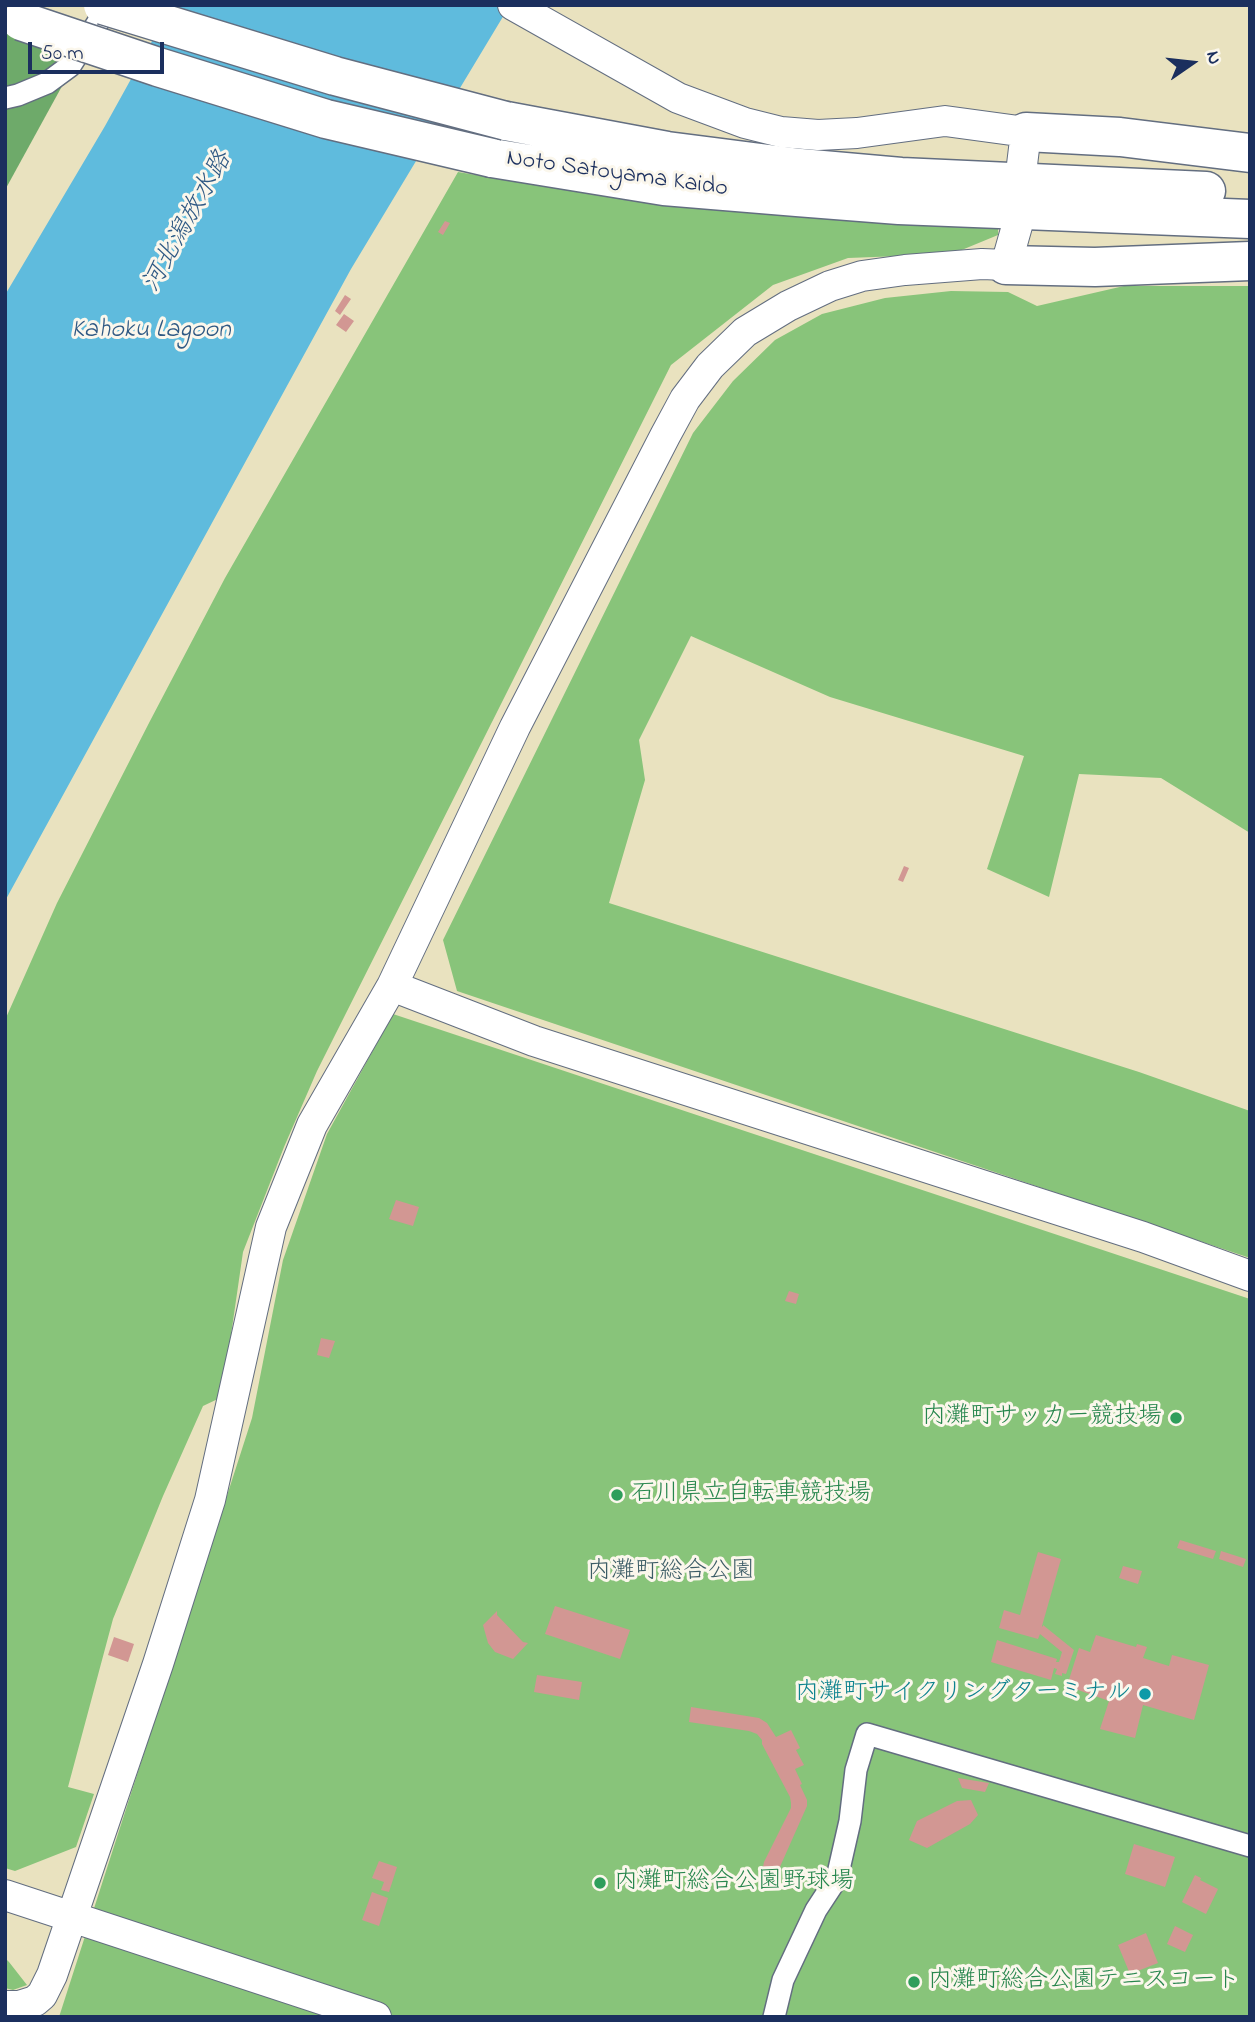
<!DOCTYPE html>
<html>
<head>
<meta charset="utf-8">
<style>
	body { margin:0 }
	#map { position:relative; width:1255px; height:2022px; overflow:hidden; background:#e9e2bf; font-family:"Indie Flower",sans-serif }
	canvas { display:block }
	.frame { position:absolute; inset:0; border:7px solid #1b2f5e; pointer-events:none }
	.north { position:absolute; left:1157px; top:28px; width:70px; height:70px; -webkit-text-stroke:5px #fbf7ec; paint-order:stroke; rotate:76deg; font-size:19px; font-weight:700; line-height:28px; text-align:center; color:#1b2f5e }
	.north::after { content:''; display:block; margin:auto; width:24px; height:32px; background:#1b2f5e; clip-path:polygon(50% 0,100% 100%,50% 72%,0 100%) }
	.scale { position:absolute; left:28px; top:42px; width:136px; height:32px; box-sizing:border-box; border:4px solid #1b2f5e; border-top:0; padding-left:9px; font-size:21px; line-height:24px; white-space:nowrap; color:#1b2f5e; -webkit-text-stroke:5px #fbf7ec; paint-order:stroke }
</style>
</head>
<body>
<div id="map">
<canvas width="1255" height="2022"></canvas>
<div class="frame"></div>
<div class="north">N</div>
<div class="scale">50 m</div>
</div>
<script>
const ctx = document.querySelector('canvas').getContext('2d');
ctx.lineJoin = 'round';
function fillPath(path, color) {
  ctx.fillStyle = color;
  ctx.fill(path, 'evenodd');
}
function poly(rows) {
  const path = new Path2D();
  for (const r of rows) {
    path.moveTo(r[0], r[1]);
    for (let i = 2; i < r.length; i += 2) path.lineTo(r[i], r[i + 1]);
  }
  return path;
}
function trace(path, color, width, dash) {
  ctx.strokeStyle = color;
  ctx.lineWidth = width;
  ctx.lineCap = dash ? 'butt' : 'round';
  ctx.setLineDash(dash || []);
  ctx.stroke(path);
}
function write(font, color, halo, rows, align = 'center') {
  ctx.font = font + ' "Indie Flower","Klee One",sans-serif';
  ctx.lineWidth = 6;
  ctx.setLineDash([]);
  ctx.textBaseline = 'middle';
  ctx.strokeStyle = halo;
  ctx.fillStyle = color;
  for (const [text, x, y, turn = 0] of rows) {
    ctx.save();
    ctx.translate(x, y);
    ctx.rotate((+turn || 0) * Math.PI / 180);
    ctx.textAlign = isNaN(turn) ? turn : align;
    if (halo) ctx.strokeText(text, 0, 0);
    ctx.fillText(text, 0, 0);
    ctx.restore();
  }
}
fillPath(poly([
	[458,172,652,204,728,211,979,221,998,225,998,235,952,254,848,258,773,285,671,365,317,1071,284,1147,243,1252,222,1397,203,1406,163,1496,113,1619,68,1787,94,1794,76,1847,15,1871,5,1868,5,1020,57,903,150,721,225,578],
	[1124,286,1250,286,1250,833,1161,778,1079,774,1049,897,987,869,1024,756,830,697,691,636,639,740,645,780,609,903,1139,1072,1250,1111,1250,1258,457,991,443,940,693,433,733,381,775,340,822,314,885,298,951,291,1008,292,1037,306],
	[393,1014,1250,1299,1250,2017,59,2017,252,1418,283,1260,327,1134],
	[5,1958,9,1962,27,1985,13,1990,5,1988]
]), '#88c47a');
fillPath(poly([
	[5,33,78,57,5,190]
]), '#6eaa6a');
fillPath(poly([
	[172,5,510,5,351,269,5,901,5,295,105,126]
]), '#5fbbdd');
fillPath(poly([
	[445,221,450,223,443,235,438,232],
	[345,295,351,299,340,315,335,311],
	[344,314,354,321,346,332,336,325],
	[904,866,909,868,903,882,898,880],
	[396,1200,419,1207,413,1226,389,1219],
	[789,1291,799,1294,796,1304,785,1301],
	[321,1338,335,1341,329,1358,317,1355],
	[1180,1540,1216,1551,1213,1559,1177,1548],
	[1221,1551,1246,1559,1243,1567,1219,1559],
	[1038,1552,1061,1559,1042,1626,1043,1627,1043,1625,1074,1650,1066,1674,1062,1673,1062,1676,1055,1674,1057,1669,1054,1668,1051,1680,991,1662,997,1640,1057,1659,1056,1662,1059,1662,1062,1652,1040,1634,1038,1639,999,1628,1004,1610,1020,1615],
	[1123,1566,1142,1571,1138,1584,1119,1578],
	[555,1606,630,1630,620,1659,545,1634],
	[497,1611,497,1615,523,1642,528,1643,513,1659,495,1652,488,1643,483,1625],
	[1096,1635,1136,1647,1137,1644,1147,1647,1143,1658,1169,1666,1172,1655,1209,1665,1194,1720,1143,1705,1135,1738,1100,1729,1109,1701,1067,1686,1079,1648,1090,1652],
	[114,1637,134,1644,128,1662,108,1655],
	[537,1675,582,1682,579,1700,534,1692],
	[691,1707,759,1718,767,1723,776,1737,791,1730,800,1748,796,1750,804,1765,795,1769,802,1784,800,1785,807,1800,807,1806,779,1869,777,1868,774,1873,763,1867,764,1862,791,1808,791,1803,790,1797,762,1744,762,1740,757,1734,749,1731,689,1722],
	[958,1778,989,1783,985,1792,962,1788],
	[971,1800,978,1815,970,1824,927,1848,909,1840,917,1821,957,1801],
	[1134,1844,1175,1857,1165,1887,1125,1874],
	[379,1861,397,1867,389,1892,381,1890,384,1882,372,1878],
	[1195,1875,1201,1878,1200,1880,1218,1889,1206,1914,1182,1902],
	[372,1892,388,1898,379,1926,362,1920],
	[1175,1926,1193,1935,1185,1952,1167,1944],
	[1146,1933,1158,1963,1130,1974,1118,1945]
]), '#d29793');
const street = poly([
	[5,98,18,95,47,83,70,66,109,5],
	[774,2017,783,1980,816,1910,837,1878,850,1821,856,1770,867,1734,1250,1846]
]);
const secondary = poly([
	[513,5,678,98,745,123,781,132,818,135,857,133,945,121,1026,132,1021,173],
	[392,986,515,727,665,436,685,399,710,366,745,332,788,306,830,286,862,276,905,270,982,264,1006,265,1017,226],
	[5,1895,376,2017],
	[5,2006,19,2006,35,2001,42,1995,52,1975,158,1664,210,1500,271,1227,312,1125,392,986,534,1041,1143,1237,1250,1276]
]);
const highway = poly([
	[506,121,667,151,800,168,901,177,1206,191],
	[1026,132,1120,137,1250,153],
	[492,158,664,186,797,197,899,205,1250,219],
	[1006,265,1095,267,1250,261]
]);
trace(street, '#636e80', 24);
trace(secondary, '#636e80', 32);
trace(highway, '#636e80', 41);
trace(street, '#fff', 21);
trace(secondary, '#fff', 30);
trace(highway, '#fff', 38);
const highwayBridge = poly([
	[103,5,335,76,506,121],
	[21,21,158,67,326,119,492,158]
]);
trace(highwayBridge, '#636e80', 41, []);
trace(highwayBridge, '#fff', 38);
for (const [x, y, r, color] of [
	[1176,1418,7,"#2e9e5b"],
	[617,1495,7,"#2e9e5b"],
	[1145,1694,7,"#0f9aa8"],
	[600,1883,7,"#2e9e5b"],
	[914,1982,7,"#2e9e5b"]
]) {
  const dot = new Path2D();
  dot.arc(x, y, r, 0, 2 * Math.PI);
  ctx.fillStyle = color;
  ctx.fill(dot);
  trace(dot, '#fbf7ec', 2.5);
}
write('24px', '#1b2f5e', '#fbf7ec', [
	["Noto Satoyama Kaido",617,175,8]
]);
write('24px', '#27864d', '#fbf7ec', [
	["内灘町サッカー競技場",1162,1418,"right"],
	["石川県立自転車競技場",631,1495],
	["内灘町総合公園野球場",614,1883],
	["内灘町総合公園テニスコート",928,1982]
], 'left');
write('24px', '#3c5c66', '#fbf7ec', [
	["内灘町総合公園",671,1573]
]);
write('24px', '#0d838f', '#fbf7ec', [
	["内灘町サイクリングターミナル",1131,1694]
], 'right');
write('italic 26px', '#2f5984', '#fbf7ec', [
	["河北潟放水路",189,223,-61],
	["Kahoku Lagoon",151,332]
]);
</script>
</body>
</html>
